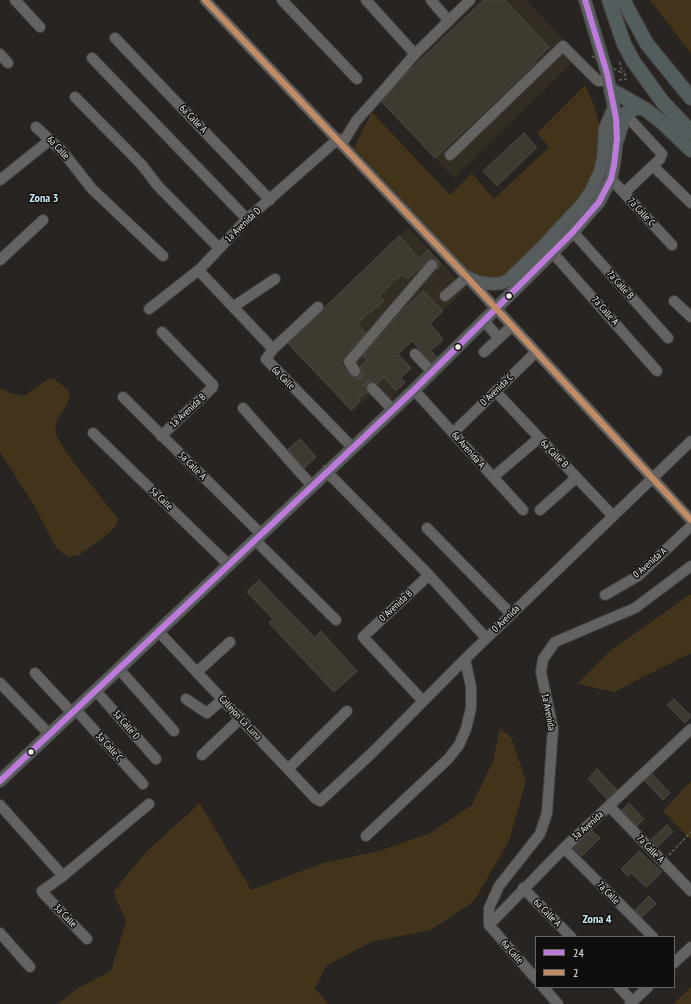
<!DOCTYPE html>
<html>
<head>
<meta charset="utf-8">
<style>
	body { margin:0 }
	#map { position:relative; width:691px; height:1004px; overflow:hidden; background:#272421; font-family:"PT Sans Narrow",sans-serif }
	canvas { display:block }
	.legend { position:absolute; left:535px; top:936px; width:140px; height:52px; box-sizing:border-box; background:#100e0c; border:1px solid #696664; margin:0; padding:5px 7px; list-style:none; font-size:12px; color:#eeebe7 }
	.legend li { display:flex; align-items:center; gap:8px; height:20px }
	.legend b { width:20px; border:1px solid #696664 }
</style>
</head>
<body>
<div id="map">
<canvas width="691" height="1004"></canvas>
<ul class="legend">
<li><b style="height:5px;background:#bd7bd9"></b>24</li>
<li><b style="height:5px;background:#c18c65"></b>2</li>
</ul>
</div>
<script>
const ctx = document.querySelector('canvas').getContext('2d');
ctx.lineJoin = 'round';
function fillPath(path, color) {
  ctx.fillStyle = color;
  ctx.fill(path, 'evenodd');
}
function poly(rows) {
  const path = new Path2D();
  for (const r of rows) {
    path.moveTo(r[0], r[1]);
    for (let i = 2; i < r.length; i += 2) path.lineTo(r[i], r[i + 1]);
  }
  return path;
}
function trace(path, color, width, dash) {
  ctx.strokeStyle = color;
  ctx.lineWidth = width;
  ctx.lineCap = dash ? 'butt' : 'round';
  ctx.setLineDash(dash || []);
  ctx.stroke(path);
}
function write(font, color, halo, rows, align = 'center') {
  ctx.font = font + ' "PT Sans Narrow",sans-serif';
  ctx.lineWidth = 3;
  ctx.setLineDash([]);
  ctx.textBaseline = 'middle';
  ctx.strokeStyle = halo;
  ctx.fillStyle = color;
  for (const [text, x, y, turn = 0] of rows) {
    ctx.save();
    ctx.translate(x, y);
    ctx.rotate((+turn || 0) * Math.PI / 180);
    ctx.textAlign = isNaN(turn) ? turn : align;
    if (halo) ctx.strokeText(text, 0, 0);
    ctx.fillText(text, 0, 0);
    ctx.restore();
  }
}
fillPath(poly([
	[481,0,526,0,579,56,454,178,378,99],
	[408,227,466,289,388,363,406,383,389,400,378,388,353,412,286,343]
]), '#332d23');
fillPath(poly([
	[650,0,691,0,691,54,688,50],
	[585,85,594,105,599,123,597,166,586,190,567,217,502,278,484,278,468,272,354,148,372,112,450,195,472,173,494,199,549,147,537,133],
	[48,379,54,379,67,389,70,393,68,402,56,422,55,433,68,455,118,519,116,526,108,534,79,555,68,557,57,549,32,502,0,452,0,388,10,393,24,396],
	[691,594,691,653,614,692,577,684,611,650],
	[500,729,511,737,526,781,509,841,474,901,431,930,371,942,326,966,315,988,328,1004,58,1004,78,988,111,971,126,921,113,892,147,851,200,803,251,890,323,863,379,851,430,833,472,805,493,761],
	[691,781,691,840,663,811],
	[691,987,691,1004,673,1004]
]), '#42341a');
const building = poly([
	[484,0,505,0,549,47,533,63,534,64,435,158,382,102,409,71,484,0],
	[524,133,537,147,497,186,483,171,524,133],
	[399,236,419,258,428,250,441,264,437,270,438,262,436,260,430,259,407,279,402,274,379,296,384,301,357,323,366,333,340,363,352,377,359,376,361,371,360,367,367,360,363,356,399,314,423,291,443,311,430,324,443,339,438,345,430,350,437,357,432,362,412,341,398,354,411,368,401,378,405,382,396,391,384,377,377,384,370,382,366,387,367,393,360,396,359,402,351,410,288,343,399,236],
	[300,439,316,457,304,468,288,449,300,439],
	[259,580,315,638,321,631,357,671,334,692,269,623,273,619,247,592,259,580],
	[674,699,691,716,685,723,667,705,674,699],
	[597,769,617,790,607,799,588,779,597,769],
	[652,774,670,793,663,800,645,781,652,774],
	[629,803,644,819,637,826,622,810,629,803],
	[667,825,673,832,657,847,651,840,667,825],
	[592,831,600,838,582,856,574,848,592,831],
	[639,851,662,872,646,887,631,873,628,876,621,869,639,851],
	[649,896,656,904,642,917,635,910,649,896]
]);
fillPath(building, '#3e3a30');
trace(building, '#4b4946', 1);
trace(poly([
	[355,371,372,388]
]), '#45423f', 10, [10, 5]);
const minor = poly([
	[15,0,40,27],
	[205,0,467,277,691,520],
	[282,0,357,79],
	[366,0,415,54],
	[431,0,449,21],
	[115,38,270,200],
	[0,54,8,63],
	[92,58,247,219],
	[75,97,141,164,158,186,219,248],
	[36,127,63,152,92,189,163,256],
	[342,144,356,121,383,91,415,54,470,0],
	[450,155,563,46,598,81,609,81],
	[653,166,691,203],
	[611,179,672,245],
	[0,180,50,140],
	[624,193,660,159,662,154,625,114],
	[573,232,668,338],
	[552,252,657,371],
	[0,260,43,220],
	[200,269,201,273,273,349],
	[445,296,467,277],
	[674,301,691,317],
	[233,307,275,279],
	[318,307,273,349,266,359,353,448],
	[149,309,200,269,247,219,338,139],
	[483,320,499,338],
	[484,352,512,326],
	[415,354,432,372],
	[355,371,349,362,432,265],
	[372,388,393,410],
	[414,390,523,510],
	[496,392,613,516],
	[123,397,261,534],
	[243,408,312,486],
	[458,428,536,352],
	[93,433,229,565],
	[161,436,212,388,213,385,162,332],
	[327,472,429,575,486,638],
	[498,473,539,438],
	[540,510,576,478],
	[427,528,511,614],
	[255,540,336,620],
	[605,595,638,576,691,526],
	[158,631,316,799,320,801,372,753,465,659,691,441],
	[119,669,174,731],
	[197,672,230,642],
	[35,673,72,713],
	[0,683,50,735],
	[96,691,156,759],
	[186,699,207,713,223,699],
	[423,701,363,637,429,575],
	[76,710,143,784],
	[202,755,241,718],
	[288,769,347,711],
	[0,805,63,876,42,891,43,893,87,939],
	[610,807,691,891],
	[366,836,448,759,459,745,466,729,471,708,471,687,465,659],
	[564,848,653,937],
	[63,876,149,804],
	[523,888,571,937],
	[489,925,489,908,499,886,540,834,547,813,553,729,541,672,543,659,555,642,635,608,691,566],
	[489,925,564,848,691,729],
	[489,925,536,979],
	[0,933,30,967],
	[674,963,691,947],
	[543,987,558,1004],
	[619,987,633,1002],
	[630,1004,648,987]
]);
const major = poly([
	[467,277,478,282,494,284,502,283,508,280,540,249,581,205,591,191,600,171,603,158,605,128,614,107],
	[0,781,414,390,573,232,599,202,611,179,614,165,617,139,616,118,607,73,585,0]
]);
const highway = poly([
	[609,0,624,44,633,61,662,101,691,132],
	[623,0,647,44,691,98],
	[611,90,645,109,663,123,691,150],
	[617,139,625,114,635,108,643,108]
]);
trace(minor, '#44413f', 12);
trace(major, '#44413f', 14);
trace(highway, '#44413f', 16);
trace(poly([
	[620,62,622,73],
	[619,80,626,79,624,70],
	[669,855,691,832]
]), '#646361', 1.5, [3, 2]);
trace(minor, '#656361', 10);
trace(major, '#575c5c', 12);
trace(highway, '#535d5e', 14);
trace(poly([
	[592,56,622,73],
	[323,465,332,474]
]), '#646361', 1.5, [3, 2]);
trace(poly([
	[0,781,414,390,573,232,599,202,611,179,614,165,617,139,616,118,607,73,585,0]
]), '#bd7bd9', 6);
trace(poly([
	[205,0,467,277,691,520]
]), '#c18c65', 6);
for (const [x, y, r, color] of [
	[509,296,3.5,"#eeebe7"],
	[458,347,3.5,"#eeebe7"],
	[31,752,3.5,"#eeebe7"]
]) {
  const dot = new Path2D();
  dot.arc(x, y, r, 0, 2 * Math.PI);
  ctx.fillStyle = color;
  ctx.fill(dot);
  trace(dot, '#100e0c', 1.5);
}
write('10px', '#eeebe7', '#100e0c', [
	["6a Calle A",193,119,46],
	["6a Calle",58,148,47],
	["7a Calle C",641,212,47],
	["1a Avenida D",243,225,-44],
	["7a Calle B",620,285,48],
	["7a Calle A",605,311,48],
	["6a Calle",283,378,45],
	["0 Avenida C",497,390,-44],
	["1a Avenida B",188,411,-43],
	["6a Avenida A",468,450,49],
	["6a Calle B",554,454,46],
	["5a Calle A",192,466,45],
	["5a Calle",161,499,44],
	["0 Avenida A",650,563,-41],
	["0 Avenida B",396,606,-43],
	["0 Avenida",506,619,-44],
	["1a Avenida",548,712,79],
	["Callejon La Luna",240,718,47],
	["3a Calle D",126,725,49],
	["3a Calle C",109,747,48],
	["3a Avenida",588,826,-42],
	["7a Calle A",650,849,46],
	["7a Calle",608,893,45],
	["6a Calle A",547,913,46],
	["3a Calle",65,916,46],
	["6a Calle",512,952,49]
]);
write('bold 12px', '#c7eaf6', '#100e0c', [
	["Zona 3",44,199],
	["Zona 4",597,920]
]);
</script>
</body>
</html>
